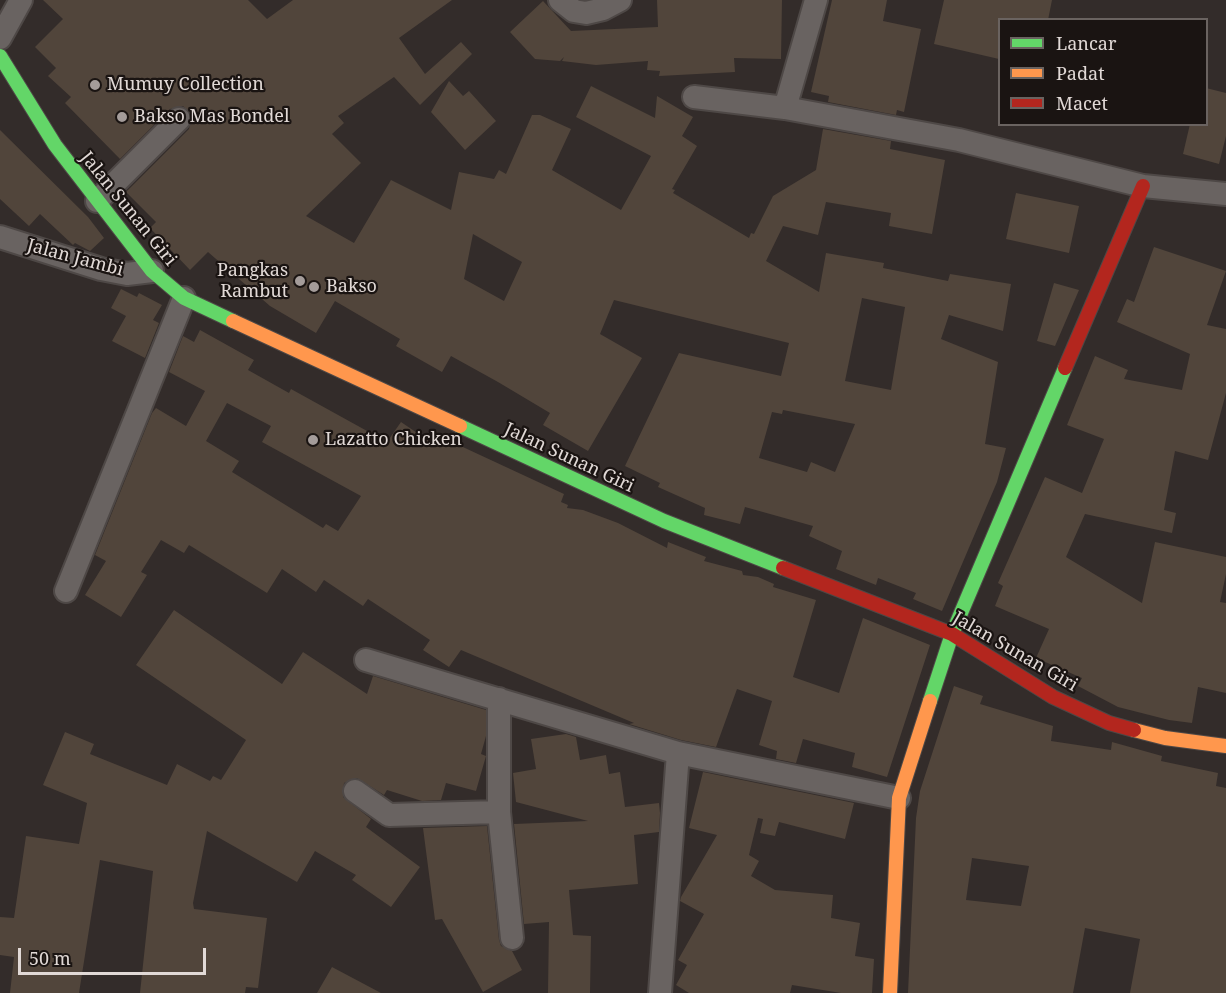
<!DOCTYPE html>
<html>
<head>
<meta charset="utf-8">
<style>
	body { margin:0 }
	#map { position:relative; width:1226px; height:993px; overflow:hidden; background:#332c2a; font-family:"Noto Serif",serif }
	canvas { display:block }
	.legend { position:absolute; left:998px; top:18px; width:210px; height:108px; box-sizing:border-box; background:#1a1412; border:2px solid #6a6360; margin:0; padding:8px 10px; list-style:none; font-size:18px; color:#e1d9d6 }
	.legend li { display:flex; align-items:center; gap:12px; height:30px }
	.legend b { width:30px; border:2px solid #6a6360 }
	.scale { position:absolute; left:18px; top:948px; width:188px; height:27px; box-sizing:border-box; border:3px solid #e1d9d6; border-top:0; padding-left:8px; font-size:18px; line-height:21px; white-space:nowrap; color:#e1d9d6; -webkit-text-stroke:4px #1a1412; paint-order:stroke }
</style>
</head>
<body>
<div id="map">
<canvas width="1226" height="993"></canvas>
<ul class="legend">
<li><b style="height:8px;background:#63d668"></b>Lancar</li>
<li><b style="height:8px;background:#ff974d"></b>Padat</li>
<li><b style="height:8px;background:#b3261e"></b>Macet</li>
</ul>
<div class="scale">50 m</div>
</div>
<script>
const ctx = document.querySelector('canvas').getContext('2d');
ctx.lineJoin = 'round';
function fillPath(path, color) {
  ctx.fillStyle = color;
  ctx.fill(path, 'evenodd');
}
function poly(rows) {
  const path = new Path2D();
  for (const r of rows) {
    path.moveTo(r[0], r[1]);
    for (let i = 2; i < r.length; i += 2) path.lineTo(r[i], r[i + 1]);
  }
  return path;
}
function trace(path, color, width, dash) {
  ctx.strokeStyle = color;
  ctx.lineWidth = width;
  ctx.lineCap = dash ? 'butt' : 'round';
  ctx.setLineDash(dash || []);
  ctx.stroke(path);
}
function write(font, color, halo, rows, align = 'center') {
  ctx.font = font + ' "Noto Serif",serif';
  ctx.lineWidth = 4.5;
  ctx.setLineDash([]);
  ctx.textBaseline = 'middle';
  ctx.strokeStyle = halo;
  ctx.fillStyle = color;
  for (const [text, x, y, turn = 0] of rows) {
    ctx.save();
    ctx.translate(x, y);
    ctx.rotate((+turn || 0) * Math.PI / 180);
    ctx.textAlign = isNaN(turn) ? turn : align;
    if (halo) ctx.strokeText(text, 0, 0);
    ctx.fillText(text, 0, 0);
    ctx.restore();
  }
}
fillPath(poly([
	[43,0,248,0,267,19,293,0,452,0,399,38,425,74,461,42,472,54,420,105,394,77,338,116,344,123,332,134,361,163,306,216,354,243,391,180,451,210,459,172,494,179,499,170,506,174,532,115,540,115,571,129,552,170,621,210,651,156,576,117,591,86,655,118,657,96,693,117,682,136,697,146,672,189,675,190,673,193,749,238,751,233,754,234,773,196,816,170,823,129,891,141,890,149,945,160,932,234,889,226,891,213,826,202,818,235,783,226,766,261,819,292,826,253,884,263,883,268,948,281,950,274,1011,284,1003,331,949,315,941,339,998,362,985,444,1006,448,997,482,942,611,913,599,916,593,878,578,876,585,836,569,842,551,809,536,813,526,745,507,740,524,704,515,705,508,658,487,660,483,625,466,679,353,781,376,789,343,614,300,600,334,642,358,588,451,543,425,550,413,498,382,451,356,442,372,396,346,400,339,335,301,316,333,270,306,208,252,190,270,150,228,156,222,126,192,189,129,192,115,183,106,170,109,120,159,65,103,71,97,48,76,56,68,35,47,63,19],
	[473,234,522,262,504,301,464,279],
	[862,298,905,307,891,390,845,381],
	[783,410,855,424,835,472,811,462,807,472,759,458,772,412,782,414],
	[657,0,782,0,781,59,734,58,735,72,659,76,660,71,647,70,648,61,596,65,562,61,564,57,560,61,535,59,510,32,543,1,571,31,658,27],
	[832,0,887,0,883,21,921,29,904,112,897,110,896,115,828,102,829,96,811,92],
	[944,0,1052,0,1048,20,999,20,999,59,934,44],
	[449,81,463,96,469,91,496,121,465,150,431,112],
	[1206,88,1226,93,1226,136,1219,164,1183,154,1190,124,1206,124],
	[0,130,88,217,104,238,90,251,75,243,73,245,40,214,29,226,0,199],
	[1016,193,1079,206,1069,253,1006,239],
	[1154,247,1226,271,1207,325,1226,329,1226,393,1208,460,1175,451,1164,510,1176,513,1172,533,1085,514,1066,557,1142,603,1155,542,1226,557,1226,574,1220,602,1226,603,1226,693,1198,687,1192,723,1169,720,1118,707,1078,686,1082,678,1036,658,1049,629,995,606,1003,586,998,583,1045,477,1082,493,1104,439,1067,425,1095,356,1128,370,1124,379,1182,390,1190,354,1117,322,1127,299,1134,302],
	[1054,283,1079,290,1055,346,1037,341],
	[121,289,137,297,139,293,162,305,153,320,159,323,145,358,112,341,126,316,111,308],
	[200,330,254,360,248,370,289,393,291,389,387,442,401,422,432,443,437,435,564,494,561,502,568,505,567,508,583,510,618,523,667,548,668,542,706,557,704,561,742,571,743,575,758,577,774,584,773,587,816,600,793,677,839,693,863,618,930,645,887,777,852,767,855,753,803,739,796,763,776,759,777,751,759,745,772,701,737,689,716,747,681,740,629,724,634,723,461,650,449,667,423,650,430,640,368,599,363,606,324,580,316,592,282,569,267,593,189,545,184,553,161,540,141,572,147,575,121,617,85,595,106,561,95,555,152,413,156,408,186,426,205,391,169,372,183,336,194,342],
	[227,403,271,426,262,442,361,496,338,531,326,524,323,528,232,472,239,461,206,441],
	[174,610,282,684,303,652,367,694,373,676,486,710,486,736,481,754,486,756,476,791,446,783,441,800,422,801,387,790,384,795,357,778,344,783,343,797,371,819,366,827,420,867,391,907,352,880,356,875,315,851,297,882,207,831,193,903,194,909,267,918,258,988,246,987,245,993,140,993,153,871,100,860,79,993,10,993,14,957,0,955,0,917,14,918,26,836,79,844,87,803,43,785,65,732,94,744,90,754,167,785,177,764,210,781,213,776,221,780,246,740,136,665],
	[954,686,983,696,980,704,1053,726,1051,741,1111,750,1112,742,1162,756,1161,761,1218,773,1216,786,1226,788,1226,993,1130,993,1140,939,1085,928,1073,993,908,993,916,818,920,791],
	[972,858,1029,866,1021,906,966,900],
	[566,734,576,737,580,760,606,755,609,774,620,772,625,807,659,803,660,813,659,832,634,835,638,884,569,890,573,935,591,936,590,993,548,993,549,922,524,924,514,824,588,821,516,802,513,773,536,769,531,739],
	[703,772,854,803,845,839,779,822,775,836,760,833,763,819,758,818,749,855,759,861,751,876,775,890,833,895,831,918,860,923,855,956,874,959,872,993,841,993,792,985,790,993,689,993,676,985,687,965,678,960,704,914,680,901,681,897,717,835,689,828],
	[487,826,499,940,501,946,512,951,522,970,483,992,442,919,435,920,423,828],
	[332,967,381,993,317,993]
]), '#51453b');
const street = poly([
	[560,0,574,11,586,13,603,9,620,0],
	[0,38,21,0],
	[694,97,785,108,959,140,1143,186,1226,194],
	[785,108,816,0],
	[97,201,179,119],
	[0,237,101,269,127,274,152,271],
	[66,591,184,298],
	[366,660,678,753,899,798],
	[499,699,499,812,512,938],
	[355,791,389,815,499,812],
	[660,993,678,753]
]);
const fast = poly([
	[0,56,55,145,152,271,184,298,233,321],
	[460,426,664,521,783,568],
	[930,701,952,634,1065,368]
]);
const slow = poly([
	[233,321,460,426],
	[1134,730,1165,738,1226,746],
	[890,993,899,798,930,701]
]);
const jam = poly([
	[1065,368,1143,186],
	[783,568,952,634,1053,697,1109,723,1134,730]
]);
trace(street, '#4e4846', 26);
trace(fast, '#4e4846', 16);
trace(slow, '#4e4846', 16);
trace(jam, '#4e4846', 16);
trace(street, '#696361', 22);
trace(fast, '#63d668', 14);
trace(slow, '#ff974d', 14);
trace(jam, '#b3261e', 14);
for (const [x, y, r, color] of [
	[95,85,6,"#a49c9a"],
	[122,117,6,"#a49c9a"],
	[300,281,6,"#a49c9a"],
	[314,287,6,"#a49c9a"],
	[313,440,6,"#a49c9a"]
]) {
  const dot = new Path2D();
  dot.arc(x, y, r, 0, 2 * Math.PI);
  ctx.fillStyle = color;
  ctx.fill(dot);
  trace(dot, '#1a1412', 2);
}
write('18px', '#e1d9d6', '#1a1412', [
	["Mumuy Collection",107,85],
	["Bakso Mas Bondel",134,117],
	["Pangkas",288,271,"right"],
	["Rambut",288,292,"right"],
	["Bakso",326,287],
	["Lazatto Chicken",325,440]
], 'left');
write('18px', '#e1d9d6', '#1a1412', [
	["Jalan Sunan Giri",128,209,51],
	["Jalan Jambi",75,258,15],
	["Jalan Sunan Giri",569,458,25],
	["Jalan Sunan Giri",1015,652,30]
]);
</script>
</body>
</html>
